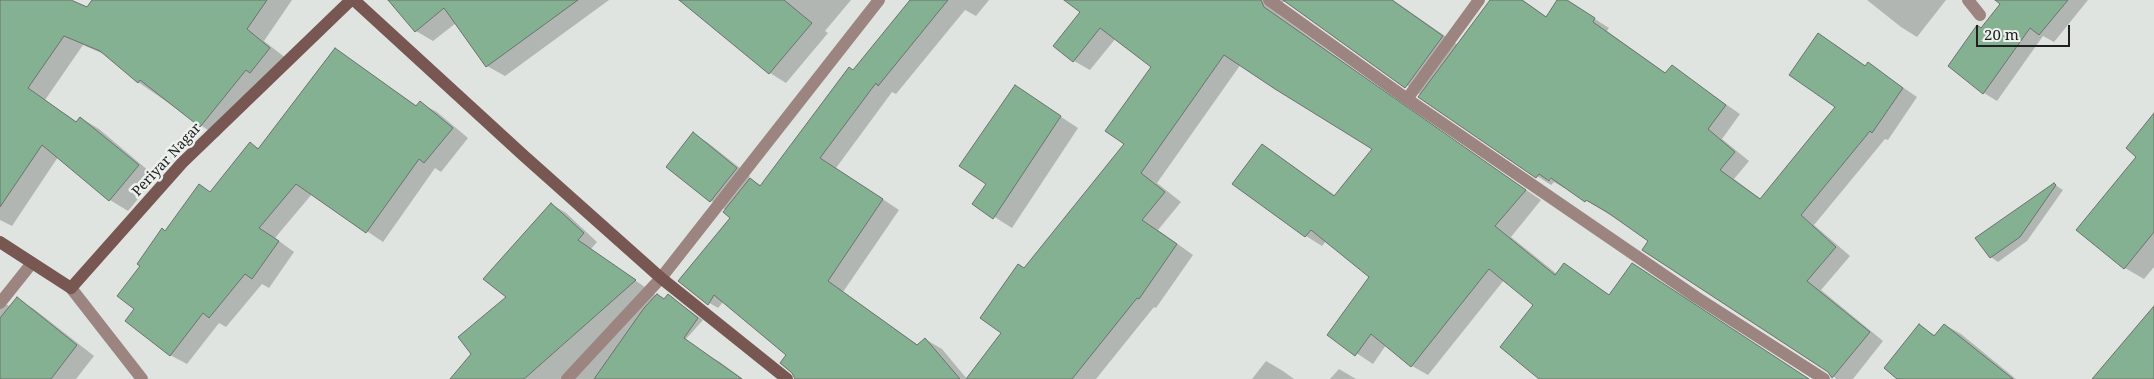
<!DOCTYPE html>
<html>
<head>
<meta charset="utf-8">
<style>
	body { margin:0 }
	#map { position:relative; width:2154px; height:379px; overflow:hidden; background:#dfe4e0; font-family:"Noto Serif",serif }
	canvas { display:block }
	.scale { position:absolute; left:1976px; top:25px; width:94px; height:22px; box-sizing:border-box; border:2px solid #1f201f; border-top:0; padding-left:6px; font-size:15px; line-height:18px; white-space:nowrap; color:#1f201f; -webkit-text-stroke:4px #ecf1ee; paint-order:stroke }
</style>
</head>
<body>
<div id="map">
<canvas width="2154" height="379"></canvas>
<div class="scale">20 m</div>
</div>
<script>
const ctx = document.querySelector('canvas').getContext('2d');
ctx.lineJoin = 'round';
function fillPath(path, color) {
  ctx.fillStyle = color;
  ctx.fill(path, 'evenodd');
}
function poly(rows) {
  const path = new Path2D();
  for (const r of rows) {
    path.moveTo(r[0], r[1]);
    for (let i = 2; i < r.length; i += 2) path.lineTo(r[i], r[i + 1]);
  }
  return path;
}
function trace(path, color, width, dash) {
  ctx.strokeStyle = color;
  ctx.lineWidth = width;
  ctx.lineCap = dash ? 'butt' : 'round';
  ctx.setLineDash(dash || []);
  ctx.stroke(path);
}
function write(font, color, halo, rows, align = 'center') {
  ctx.font = font + ' "Noto Serif",serif';
  ctx.lineWidth = 5;
  ctx.setLineDash([]);
  ctx.textBaseline = 'middle';
  ctx.strokeStyle = halo;
  ctx.fillStyle = color;
  for (const [text, x, y, turn = 0] of rows) {
    ctx.save();
    ctx.translate(x, y);
    ctx.rotate((+turn || 0) * Math.PI / 180);
    ctx.textAlign = isNaN(turn) ? turn : align;
    if (halo) ctx.strokeText(text, 0, 0);
    ctx.fillText(text, 0, 0);
    ctx.restore();
  }
}
fillPath(poly([
	[0,0,68,0,88,8,94,0,292,0,264,41,287,59,218,137,138,82,108,56,83,45,45,100,77,122,81,118,99,129,156,177,128,211,110,200,58,157,12,226,0,220],
	[390,0,609,0,505,76,487,66,456,23,433,41,416,31],
	[704,0,851,0,825,31,828,33,786,83,770,73,695,11],
	[912,0,989,0,976,16,965,10,896,94,892,92,836,168,899,210,843,292,918,345,925,339,942,349,967,379,812,379,788,355,723,302,718,308,701,298,732,218,726,210,711,201,668,167,693,134,707,142,750,176,749,178,762,186],
	[1066,0,1393,0,1458,45,1491,0,1523,0,1547,17,1558,0,1565,0,1609,28,1607,31,1667,74,1672,67,1740,114,1722,139,1749,161,1734,179,1761,199,1837,106,1833,43,1866,66,1868,64,1882,73,1917,97,1888,140,1885,139,1814,225,1850,256,1821,290,1883,341,1853,379,1836,379,1829,371,1650,240,1565,187,1564,188,1554,182,1551,185,1537,176,1286,1,1279,4,1278,14,1419,117,1541,200,1511,237,1557,274,1564,265,1611,296,1808,379,1541,379,1534,305,1504,280,1428,375,1412,366,1386,345,1373,364,1329,335,1371,277,1326,241,1322,246,1306,236,1262,145,1336,196,1374,149,1241,64,1157,183,1181,202,1158,230,1193,255,1156,308,1154,307,1096,379,970,379,1003,333,1024,270,1125,143,1153,66,1116,38,1090,70,1074,61,1082,12],
	[1553,172,1555,174,1550,181,1547,181],
	[1867,0,1946,0,1917,37,1901,27],
	[2005,0,2088,0,2054,42,2043,36,1997,101,1984,93,1981,29],
	[335,50,417,106,420,103,437,112,468,138,441,172,435,168,383,242,312,194,275,238,294,252,269,288,262,284,226,327,219,323,187,364,170,355,136,309,166,232,211,193,251,144,260,149],
	[1020,90,1078,128,1012,228,974,204,988,184],
	[2154,115,2154,267,2144,279,2125,268,2138,157],
	[2054,184,2063,190,2027,241,1998,262,1991,257],
	[551,204,566,213,597,242,591,249,656,295,665,300,668,295,703,320,650,379,451,379,472,354,508,297],
	[17,299,34,309,94,356,76,379,0,379,0,300,9,306],
	[1945,325,1961,334,2016,379,1899,379,1919,326,1935,335],
	[700,351,720,362,743,379,680,379],
	[1266,361,1283,371,1294,379,1252,379],
	[1339,369,1356,379,1330,379]
]), '#0003');
const building = poly([
	[0,0,71,0,87,7,92,0,267,0,247,29,270,48,250,73,246,70,200,127,140,80,138,83,100,51,64,36,28,88,76,122,80,117,139,165,109,201,42,145,0,207,0,0],
	[388,0,578,0,486,67,444,8,415,32,388,0],
	[679,0,784,0,812,23,769,74,679,0],
	[910,0,948,0,878,86,876,83,820,158,883,199,828,281,917,345,925,338,960,379,795,379,792,373,780,363,786,355,714,295,708,305,678,281,730,218,723,212,750,178,760,186,849,67,853,70,910,0],
	[1064,0,1261,0,1264,7,1526,190,1495,226,1555,275,1564,263,1609,295,1632,263,1809,379,1539,379,1500,347,1533,305,1489,269,1411,367,1371,334,1355,356,1327,335,1369,277,1311,230,1305,237,1232,184,1262,144,1334,196,1372,149,1275,89,1224,55,1141,173,1165,192,1142,220,1177,244,1139,299,1137,298,1072,379,966,379,1001,333,980,318,1018,264,1024,268,1124,144,1105,131,1151,67,1100,28,1073,62,1053,46,1080,12,1064,0],
	[1283,0,1392,0,1443,36,1405,88,1283,0],
	[1490,0,1522,0,1546,17,1557,0,1567,0,1595,18,1593,22,1665,73,1672,65,1726,105,1708,129,1735,152,1720,170,1760,199,1835,107,1789,75,1818,33,1865,66,1868,62,1903,88,1872,133,1870,131,1801,215,1836,247,1807,281,1870,332,1832,378,1828,372,1642,250,1648,241,1607,212,1586,200,1585,202,1551,178,1549,181,1539,174,1536,178,1418,97,1490,0],
	[1995,0,2068,0,2039,35,2030,28,1983,94,1948,66,1977,25,1981,28,2000,4,1995,0],
	[335,48,416,106,420,101,453,128,424,163,419,159,366,233,296,184,259,228,279,241,252,279,245,274,209,318,203,313,170,356,125,321,134,309,117,296,140,266,137,264,162,228,165,231,199,184,210,192,250,142,258,149,335,48],
	[1015,85,1061,116,993,219,972,204,986,184,959,166,1015,85],
	[2154,113,2154,232,2124,269,2076,230,2136,157,2126,148,2154,113],
	[693,132,737,168,710,202,666,167,693,132],
	[2054,183,2056,185,2020,237,1990,258,1975,238,2054,183],
	[551,203,584,233,578,240,636,280,524,379,450,379,471,354,458,337,506,297,483,279,551,203],
	[657,294,664,299,668,294,698,318,684,338,742,379,594,379,644,308,657,294],
	[17,297,77,345,51,379,0,379,0,318,17,297],
	[2154,306,2154,379,2092,379,2154,306],
	[1919,324,1934,336,1944,324,2013,379,1897,379,1884,368,1919,324]
]);
fillPath(building, '#84b192');
trace(building, '#6c716e', 1);
trace(poly([
	[1269,0,1407,99,1696,297,1824,379],
	[1968,0,1980,15],
	[1407,99,1479,0],
	[71,288,142,379],
	[0,303,32,263],
	[567,379,661,278,879,0]
]), '#9c8480', 12);
trace(poly([
	[354,0,523,155,661,278,787,379],
	[0,242,71,288,182,163,351,0]
]), '#785752', 12);
write('14px', '#1f201f', '#ecf1ee', [
	["Periyar Nagar",167,160,-47]
]);
</script>
</body>
</html>
